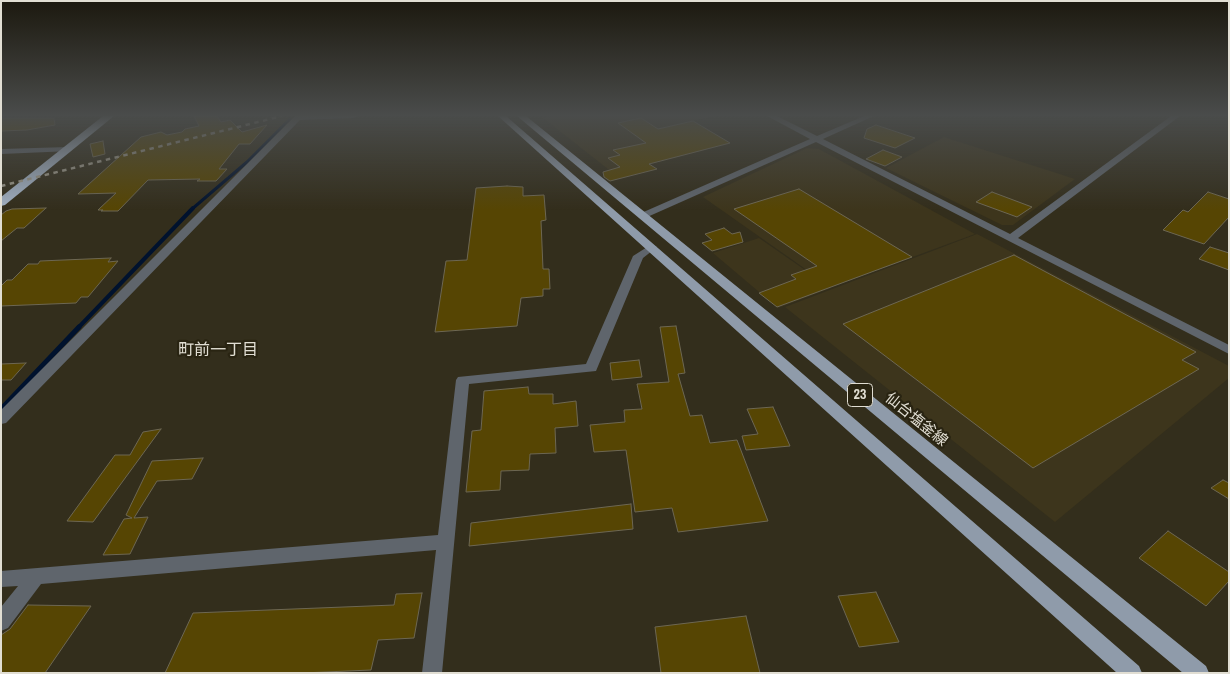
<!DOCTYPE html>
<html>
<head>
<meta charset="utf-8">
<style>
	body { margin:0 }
	#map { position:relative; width:1230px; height:674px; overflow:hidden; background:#332e1c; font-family:"Archivo Narrow",sans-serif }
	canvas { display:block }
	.frame { position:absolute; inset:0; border:2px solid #e1ded3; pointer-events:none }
</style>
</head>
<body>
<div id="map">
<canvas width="1230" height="674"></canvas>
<div class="frame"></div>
</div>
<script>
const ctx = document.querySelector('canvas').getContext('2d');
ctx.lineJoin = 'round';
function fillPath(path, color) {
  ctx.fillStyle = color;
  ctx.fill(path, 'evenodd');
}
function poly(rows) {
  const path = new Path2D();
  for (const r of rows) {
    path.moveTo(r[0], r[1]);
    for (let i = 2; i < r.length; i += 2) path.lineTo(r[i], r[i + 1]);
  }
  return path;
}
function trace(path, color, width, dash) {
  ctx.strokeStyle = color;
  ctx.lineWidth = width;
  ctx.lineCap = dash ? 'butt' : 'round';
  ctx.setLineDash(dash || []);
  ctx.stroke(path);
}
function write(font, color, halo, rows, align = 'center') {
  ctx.font = font + ' "Archivo Narrow","Noto Sans JP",sans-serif';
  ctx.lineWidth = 4.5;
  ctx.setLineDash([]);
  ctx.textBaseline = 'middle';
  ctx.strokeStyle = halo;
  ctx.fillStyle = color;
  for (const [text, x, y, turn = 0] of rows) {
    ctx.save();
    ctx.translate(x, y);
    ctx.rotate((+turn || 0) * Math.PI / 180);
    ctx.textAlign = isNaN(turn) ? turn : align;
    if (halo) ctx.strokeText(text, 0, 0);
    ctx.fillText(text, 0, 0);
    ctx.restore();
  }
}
fillPath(poly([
	[551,116,716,116,662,128,698,152,613,173,543,118],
	[944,137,1075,179,1013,225,1002,225,886,168],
	[807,148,819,149,975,234,831,287,703,197],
	[977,234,1229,366,1229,378,1055,522,785,307],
	[759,238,831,288,778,308,713,253]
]), '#3d351c');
trace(poly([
	[192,209,247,162,290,119]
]), '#00122e', 3);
trace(poly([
	[78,328,193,208]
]), '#00122e', 4);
trace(poly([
	[1,409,79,327]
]), '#00122e', 5);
const building = poly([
	[194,116,217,116,221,122,230,120,242,132,267,125,250,144,239,144,219,169,227,169,216,181,197,181,200,179,148,180,118,211,101,211,103,210,98,210,116,193,78,194,141,137,161,132,167,135,182,132,185,129,199,126,194,116],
	[1,118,54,118,55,125,27,130,1,131,1,118],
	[641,118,658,129,693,121,730,143,649,164,657,169,610,181,604,177,603,172,620,167,608,158,620,155,613,150,646,143,618,123,641,118],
	[876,125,915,138,895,148,864,138,867,129,876,125],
	[103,141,105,154,93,157,90,144,103,141],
	[883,150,902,157,885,166,866,159,883,150],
	[507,186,523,187,523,196,544,195,546,220,541,221,543,269,549,269,550,289,543,289,543,296,521,298,517,326,435,332,446,261,467,260,476,188,507,186],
	[799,189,912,257,777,307,759,293,796,279,791,275,817,266,734,209,799,189],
	[992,192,1032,207,1017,217,976,202,992,192],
	[1208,192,1229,199,1229,217,1204,244,1163,230,1183,210,1188,212,1208,192],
	[46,208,24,228,17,228,1,241,1,215,6,211,12,209,46,208],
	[724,228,732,234,740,232,743,242,712,251,702,243,712,240,705,234,724,228],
	[1210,247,1229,253,1229,270,1199,259,1210,247],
	[1014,255,1196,352,1182,360,1199,369,1033,468,843,324,1014,255],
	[111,258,108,262,118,261,88,297,81,297,76,303,1,306,1,286,7,280,12,280,28,264,38,264,40,261,111,258],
	[676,326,685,373,678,374,690,416,702,415,710,443,737,440,768,521,678,532,672,508,635,512,626,450,594,452,590,425,625,422,624,410,642,409,637,384,669,382,660,327,676,326],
	[639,360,642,377,612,380,610,363,639,360],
	[26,363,11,380,1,380,1,364,26,363],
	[528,387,529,394,553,394,553,404,576,401,578,426,555,428,556,453,530,454,529,470,501,471,500,490,466,492,472,431,481,430,484,391,528,387],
	[773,407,790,446,746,450,742,436,758,434,747,409,773,407],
	[161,429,93,522,67,521,115,455,130,455,143,432,161,429],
	[203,458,192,479,157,481,134,518,148,517,130,554,103,555,124,519,132,518,126,515,152,461,203,458],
	[1223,480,1229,483,1229,499,1211,488,1223,480],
	[631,504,633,529,469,546,471,523,631,504],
	[1168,531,1229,572,1229,581,1206,606,1139,558,1168,531],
	[876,592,899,642,859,647,838,596,876,592],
	[422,593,414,638,378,640,371,670,302,673,165,673,193,613,394,605,396,594,422,593],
	[28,605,91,606,45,673,1,673,1,635,10,629,28,605],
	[746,616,760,673,661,673,655,627,746,616]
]);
fillPath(building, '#564503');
trace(building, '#6d6753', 1);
fillPath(poly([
	[295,116,358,116,354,118,300,120,6,423,1,424,1,410,295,116],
	[767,116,777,116,817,136,864,116,874,116,823,139,1010,234,1171,116,1180,116,1018,238,1229,345,1229,354,816,142,645,218,639,218,639,214,810,139,767,116],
	[68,147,72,149,71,151,1,154,1,149,68,147],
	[652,244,657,247,643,258,596,371,469,384,442,673,422,673,436,550,41,584,8,628,1,631,1,607,18,586,1,587,1,571,438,535,456,380,458,377,586,364,633,256,652,244]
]), '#5f656c');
fillPath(poly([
	[498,116,506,116,1139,666,1142,673,1117,673,498,116],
	[517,116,526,116,1206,666,1209,673,1183,673,517,116]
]), '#8f9baa');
fillPath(poly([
	[103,116,114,116,5,205,1,206,1,197,103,116]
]), '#a1b0c2');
trace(poly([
	[1,186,282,116]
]), '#9c988a', 2.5, [4.5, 4.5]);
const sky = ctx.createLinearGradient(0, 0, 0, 210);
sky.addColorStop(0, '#1c190f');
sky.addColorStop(0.55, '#4a4c4b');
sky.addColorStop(1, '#4a4c4b00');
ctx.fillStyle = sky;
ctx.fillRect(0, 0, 1230, 210);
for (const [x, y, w] of [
	[860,395,25]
]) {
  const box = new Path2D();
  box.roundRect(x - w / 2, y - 11.5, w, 23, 4);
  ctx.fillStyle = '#292412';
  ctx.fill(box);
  trace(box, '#e1ded3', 1);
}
write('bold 14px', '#e1ded3', null, [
	["23",860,395]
]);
write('15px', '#e1ded3', '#292412', [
	["仙台塩釜線",916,420,39]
]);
write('16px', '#e1ded3', '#292412', [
	["町前一丁目",218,351]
]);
</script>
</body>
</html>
